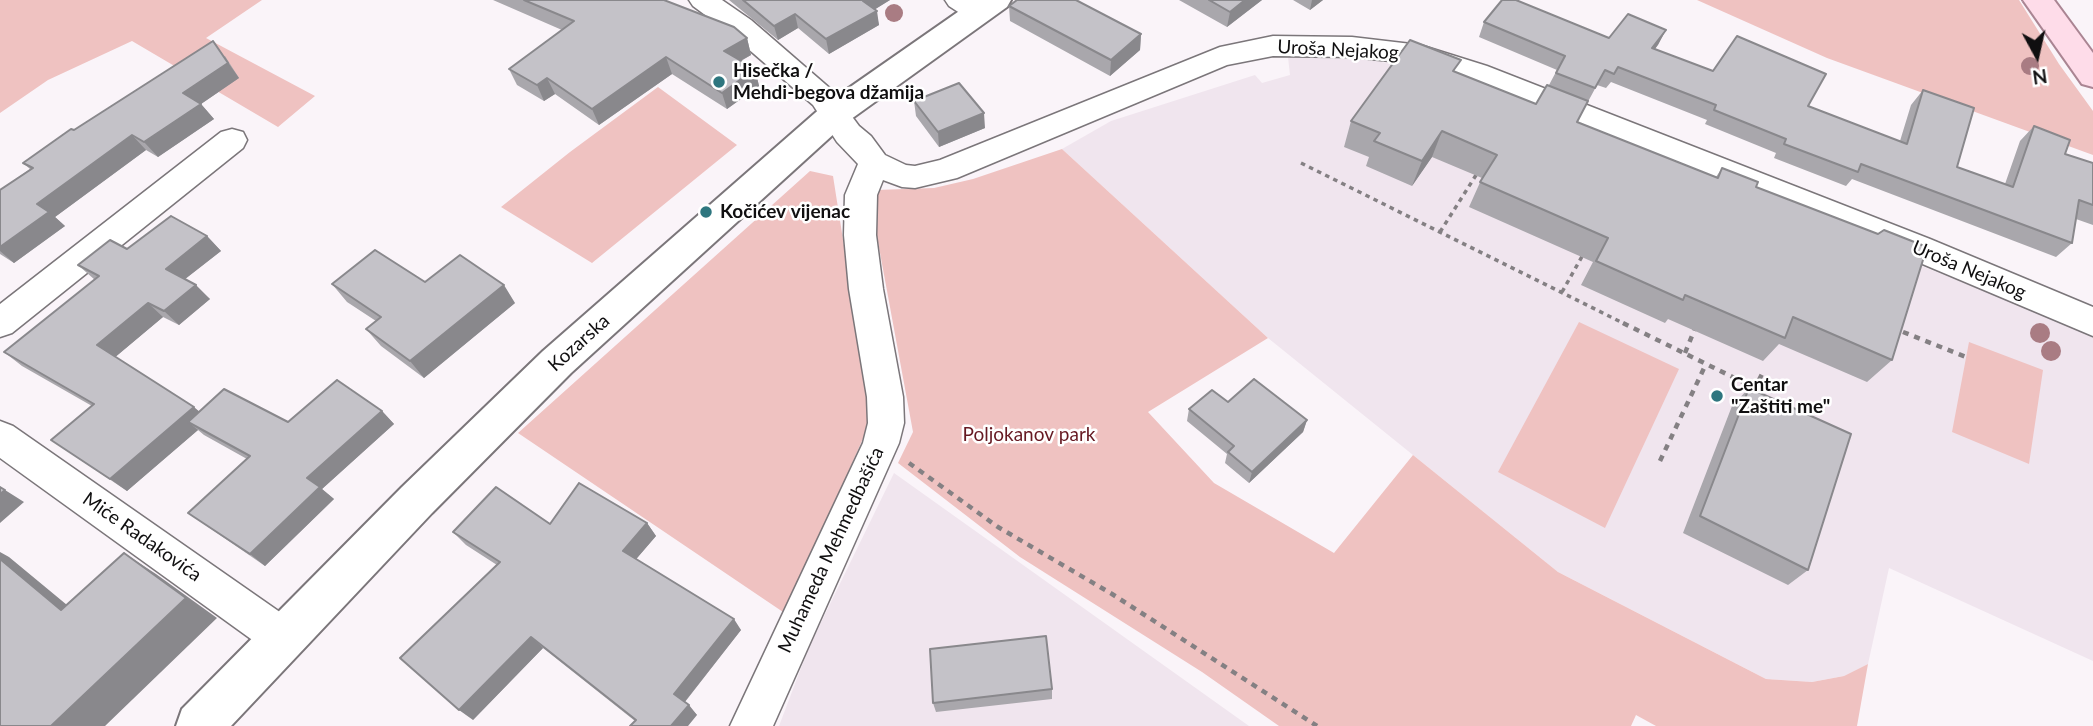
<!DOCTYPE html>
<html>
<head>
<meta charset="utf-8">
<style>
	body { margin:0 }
	#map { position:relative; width:2093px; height:726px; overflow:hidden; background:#faf4f9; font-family:Lato,sans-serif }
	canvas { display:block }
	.north { position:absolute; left:2002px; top:21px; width:70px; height:70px; -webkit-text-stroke:5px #fff; paint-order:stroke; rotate:172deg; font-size:19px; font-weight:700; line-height:28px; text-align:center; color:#100f10 }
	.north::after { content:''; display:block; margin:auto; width:24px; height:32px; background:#100f10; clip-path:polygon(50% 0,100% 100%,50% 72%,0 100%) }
</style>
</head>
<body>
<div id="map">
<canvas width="2093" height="726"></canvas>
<div class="north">N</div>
</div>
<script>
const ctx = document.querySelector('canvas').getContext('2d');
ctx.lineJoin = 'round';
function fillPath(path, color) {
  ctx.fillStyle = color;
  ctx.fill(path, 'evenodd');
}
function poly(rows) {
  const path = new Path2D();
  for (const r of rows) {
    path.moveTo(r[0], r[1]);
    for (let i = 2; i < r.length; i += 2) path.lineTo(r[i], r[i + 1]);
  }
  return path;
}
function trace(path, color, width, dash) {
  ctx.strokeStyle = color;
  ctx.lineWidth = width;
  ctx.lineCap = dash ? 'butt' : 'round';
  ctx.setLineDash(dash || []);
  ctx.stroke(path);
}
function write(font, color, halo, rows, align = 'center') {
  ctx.font = font + ' Lato,sans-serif';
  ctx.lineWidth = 5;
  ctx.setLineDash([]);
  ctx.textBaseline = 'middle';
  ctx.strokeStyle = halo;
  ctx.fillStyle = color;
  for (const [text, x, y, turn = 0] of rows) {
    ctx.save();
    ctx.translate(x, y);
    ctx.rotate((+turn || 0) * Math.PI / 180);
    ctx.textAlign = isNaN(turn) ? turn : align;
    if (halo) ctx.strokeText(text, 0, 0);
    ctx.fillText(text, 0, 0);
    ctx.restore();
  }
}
fillPath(poly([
	[1288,57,1371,60,1448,75,2093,335,2093,661,1889,568,1868,664,1844,676,1812,682,1766,679,1558,572,1268,338,1062,149,1111,121,1255,75,1262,83,1290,75],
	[894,473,1249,726,779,726,809,647]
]), '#f0e5ee');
fillPath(poly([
	[0,0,262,0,206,38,315,96,278,127,132,41,48,80,0,113],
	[1697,0,2019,0,2059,64,2093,111,2093,155,1827,58],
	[658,87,737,145,592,263,501,207,570,152],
	[1062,149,1268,338,1148,412,1214,483,1334,553,1413,455,1558,572,1766,679,1812,682,1844,676,1868,664,1857,726,1656,726,1636,715,1631,726,1279,726,1202,672,1020,557,898,463,913,432,871,204,876,190,934,188,973,179],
	[810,171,833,176,869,405,868,427,786,614,518,433],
	[1579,322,1679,369,1605,528,1498,472],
	[1969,342,2043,370,2029,464,1952,432]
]), '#efc2c1');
const minor = poly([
	[689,0,722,0,751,20,833,91,859,126,871,136,885,155,906,165,915,166,940,160,1220,47,1273,36,1352,37,1420,45,1487,66,1930,239,2093,307,2093,336,1906,257,1467,80,1418,64,1352,57,1273,56,1227,65,957,178,915,188,902,187,883,180,877,195,876,235,883,289,903,397,904,423,899,443,773,726,730,726,863,443,868,423,867,397,849,289,844,235,845,195,858,164,837,142,813,105,731,34,693,6,689,0],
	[945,0,979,0,993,13,989,19,979,22,969,19,949,6,945,0],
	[232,129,243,132,247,140,243,148,12,333,0,337,0,304,221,132,232,129],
	[0,421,13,426,297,624,303,638,297,652,283,658,269,652,0,458,0,421]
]);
const secondary = poly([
	[975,0,1011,0,1007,7,847,122,571,373,432,513,231,726,176,726,182,709,402,487,543,351,823,106,975,0]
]);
const primary = poly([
	[2023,0,2054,0,2093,53,2093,87,2082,84,2023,0]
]);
trace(minor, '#7b767a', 3);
trace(secondary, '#7b767a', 4);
trace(primary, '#aa8593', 4);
trace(poly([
	[1301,163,1627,325],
	[1440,232,1478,172],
	[1562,292,1584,253]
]), '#848083', 3.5, [4.5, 4.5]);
trace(poly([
	[1623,323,1755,388,1764,370],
	[1903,332,1966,357],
	[1685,353,1696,326],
	[1660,461,1706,364],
	[909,463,998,527,1112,594,1317,726]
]), '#848083', 4.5, [6, 6]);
fillPath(minor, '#fff');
fillPath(secondary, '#fff');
fillPath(primary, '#fedce9');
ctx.fillStyle = '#a97c83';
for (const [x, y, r] of [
	[894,13,9],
	[2030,66,9],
	[2040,333,10],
	[2051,351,10]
]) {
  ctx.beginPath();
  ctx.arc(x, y, r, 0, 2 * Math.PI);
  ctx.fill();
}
fillPath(poly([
	[493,0,664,0,747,38,751,55,741,61,755,69,759,86,727,109,672,74,599,125,555,94,544,101,517,85,509,69,562,30],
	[729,0,890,0,875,9,879,25,829,54,798,28,778,40],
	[1179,0,1262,0,1227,27],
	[1293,0,1323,0,1310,10],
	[1009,6,1141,34,1140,50,1110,76,1010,21],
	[1484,22,1609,38,1666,30,1655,49,1900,141,1911,105,1923,90,1957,167,2005,184,2020,141,2034,126,2065,154,2093,163,2093,225,2076,219,2072,243,2056,257,1852,179,1846,186,1774,158,1776,153,1705,124,1707,120,1611,82,1606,88,1597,85,1577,122,1716,177,1722,168,1756,187,1892,360,1867,382,1779,344,1763,361,1668,319,1665,323,1581,285,1593,262,1469,207,1482,178,1432,157,1412,186,1366,166,1369,157,1344,147,1351,121,1456,73,1536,104,1549,85,1557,70,1479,37],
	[225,56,239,78,201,104,214,119,158,157,146,150,55,217,65,226,14,263,0,254,0,190,30,169,23,163,74,130],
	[914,101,985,128,939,147,916,116],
	[207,236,221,251,185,279,210,299,179,325,163,317,115,357,200,412,288,422,382,411,394,424,322,489,334,499,265,566,188,513,247,459,204,435,198,430,127,491,51,440,92,406,22,366,4,352,95,280,78,265],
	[425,282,515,303,424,378,381,346,366,329,376,321,347,302,332,284],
	[1749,388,1808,570,1788,585,1683,533,1732,406],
	[1228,402,1307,420,1303,432,1249,483,1225,463,1227,454,1187,421,1189,409],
	[647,523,656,536,636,559,741,630,685,702,697,715,635,721,543,648,473,720,497,565,466,545,453,532,550,524],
	[1052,689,1052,699,936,712,933,703]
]), '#a9a7ac');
fillPath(poly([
	[864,0,890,0,866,15,863,1],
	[1245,0,1262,0,1227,27,1230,12],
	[1312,0,1323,0,1310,10],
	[877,11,879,25,829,54,826,39],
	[795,14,798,28,778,40,774,26],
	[1666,30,1658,45,1644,63,1652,48],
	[1141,34,1140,50,1110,76,1111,60],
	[747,38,751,55,729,67,724,51],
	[213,41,239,78,201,104,214,119,158,157,144,142,183,93],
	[666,57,672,74,599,125,592,109],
	[755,69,759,86,727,109,722,93],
	[547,78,555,94,544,101,537,85],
	[984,113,985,128,939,147,938,132],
	[1442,131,1432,157,1412,186,1422,161],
	[132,135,146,150,55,217,65,226,14,263,0,251,0,247,37,204],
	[207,236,221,251,180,283,166,269],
	[196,285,210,299,179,325,164,311],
	[504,285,515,303,424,378,410,361],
	[148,303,163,317,113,359,97,345],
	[194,407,209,420,188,422,198,430,127,491,110,479],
	[382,411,394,424,322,489,334,499,265,566,250,554,307,478],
	[1307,420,1303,432,1249,483,1252,472],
	[5,490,24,502,0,523,0,494],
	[647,523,656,536,632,564,623,551],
	[0,552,9,557,96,629,61,610,0,559],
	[124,553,156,574,217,618,105,726,51,726],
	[734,619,741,630,683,704,674,694],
	[531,637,543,648,473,720,459,710],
	[689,705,697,715,688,726,671,726]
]), '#89888c');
const building = poly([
	[524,0,664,0,734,27,747,38,724,51,755,69,722,93,666,57,592,109,547,78,537,85,509,69,574,21,524,0],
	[743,0,864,0,863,1,877,11,826,39,795,14,774,26,743,0],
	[1017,0,1076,0,1141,34,1111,60,1009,6,1017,0],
	[1209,0,1245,0,1230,12,1209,0],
	[1502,0,1516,0,1609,38,1628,14,1666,30,1652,48,1713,71,1737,36,1826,74,1808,106,1907,144,1923,90,1974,108,1957,167,2013,187,2034,126,2070,140,2065,154,2093,163,2093,205,2079,200,2072,243,1861,164,1858,172,1784,144,1786,139,1714,110,1716,105,1618,67,1614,74,1605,70,1595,88,1556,73,1565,56,1484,22,1502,0],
	[1410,40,1461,60,1453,71,1536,104,1547,85,1588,101,1577,122,1718,178,1722,168,1758,182,1756,187,1878,234,1884,230,1927,247,1892,360,1793,317,1785,338,1685,295,1683,300,1596,261,1608,238,1480,182,1497,155,1442,131,1422,161,1374,141,1380,133,1351,121,1410,40],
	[213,41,228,63,183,93,201,104,144,142,132,135,37,204,49,212,0,247,0,190,33,168,23,163,71,129,74,130,213,41],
	[959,83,984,113,938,132,914,101,959,83],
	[171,216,207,236,166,269,196,285,164,311,148,303,97,345,194,407,110,479,51,440,94,404,4,352,99,276,78,265,110,240,127,249,171,216],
	[375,250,425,282,460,255,504,285,410,361,366,329,381,317,332,284,375,250],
	[1254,379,1307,420,1252,472,1228,452,1234,446,1189,409,1212,390,1228,402,1254,379],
	[337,380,382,411,307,478,320,487,250,554,188,513,250,456,188,422,224,389,288,422,337,380],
	[1749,388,1851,434,1808,570,1700,516,1749,388],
	[579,483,647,523,623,551,734,619,674,694,689,705,671,726,630,726,636,720,531,637,459,710,400,658,500,562,453,532,496,487,550,524,579,483],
	[0,487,5,490,0,494,0,487],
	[124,553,186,598,51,726,0,726,0,559,61,610,124,553],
	[1046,636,1052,689,933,703,930,649,1046,636]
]);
fillPath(building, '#c4c2c8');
trace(building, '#89888c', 2);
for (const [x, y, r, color] of [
	[719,82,7,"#2e767f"],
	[706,212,7,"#2e767f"],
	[1717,396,7,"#2e767f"]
]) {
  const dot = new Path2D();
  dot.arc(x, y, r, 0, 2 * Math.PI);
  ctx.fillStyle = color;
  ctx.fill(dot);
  trace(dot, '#fff', 2.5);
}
write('19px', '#100f10', '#fff', [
	["Uroša Nejakog",1338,50,3],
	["Uroša Nejakog",1969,270,23],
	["Kozarska",579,343,-42],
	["Miće Radakovića",142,537,35],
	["Muhameda Mehmedbašića",831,550,-65]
]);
write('bold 19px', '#100f10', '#fff', [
	["Hisečka /",733,71],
	["Mehdi-begova džamija",733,93],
	["Kočićev vijenac",720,212],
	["Centar",1731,385],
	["\"Zaštiti me\"",1731,407]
], 'left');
write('19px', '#661922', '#fff', [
	["Poljokanov park",1029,435]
]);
</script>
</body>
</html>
